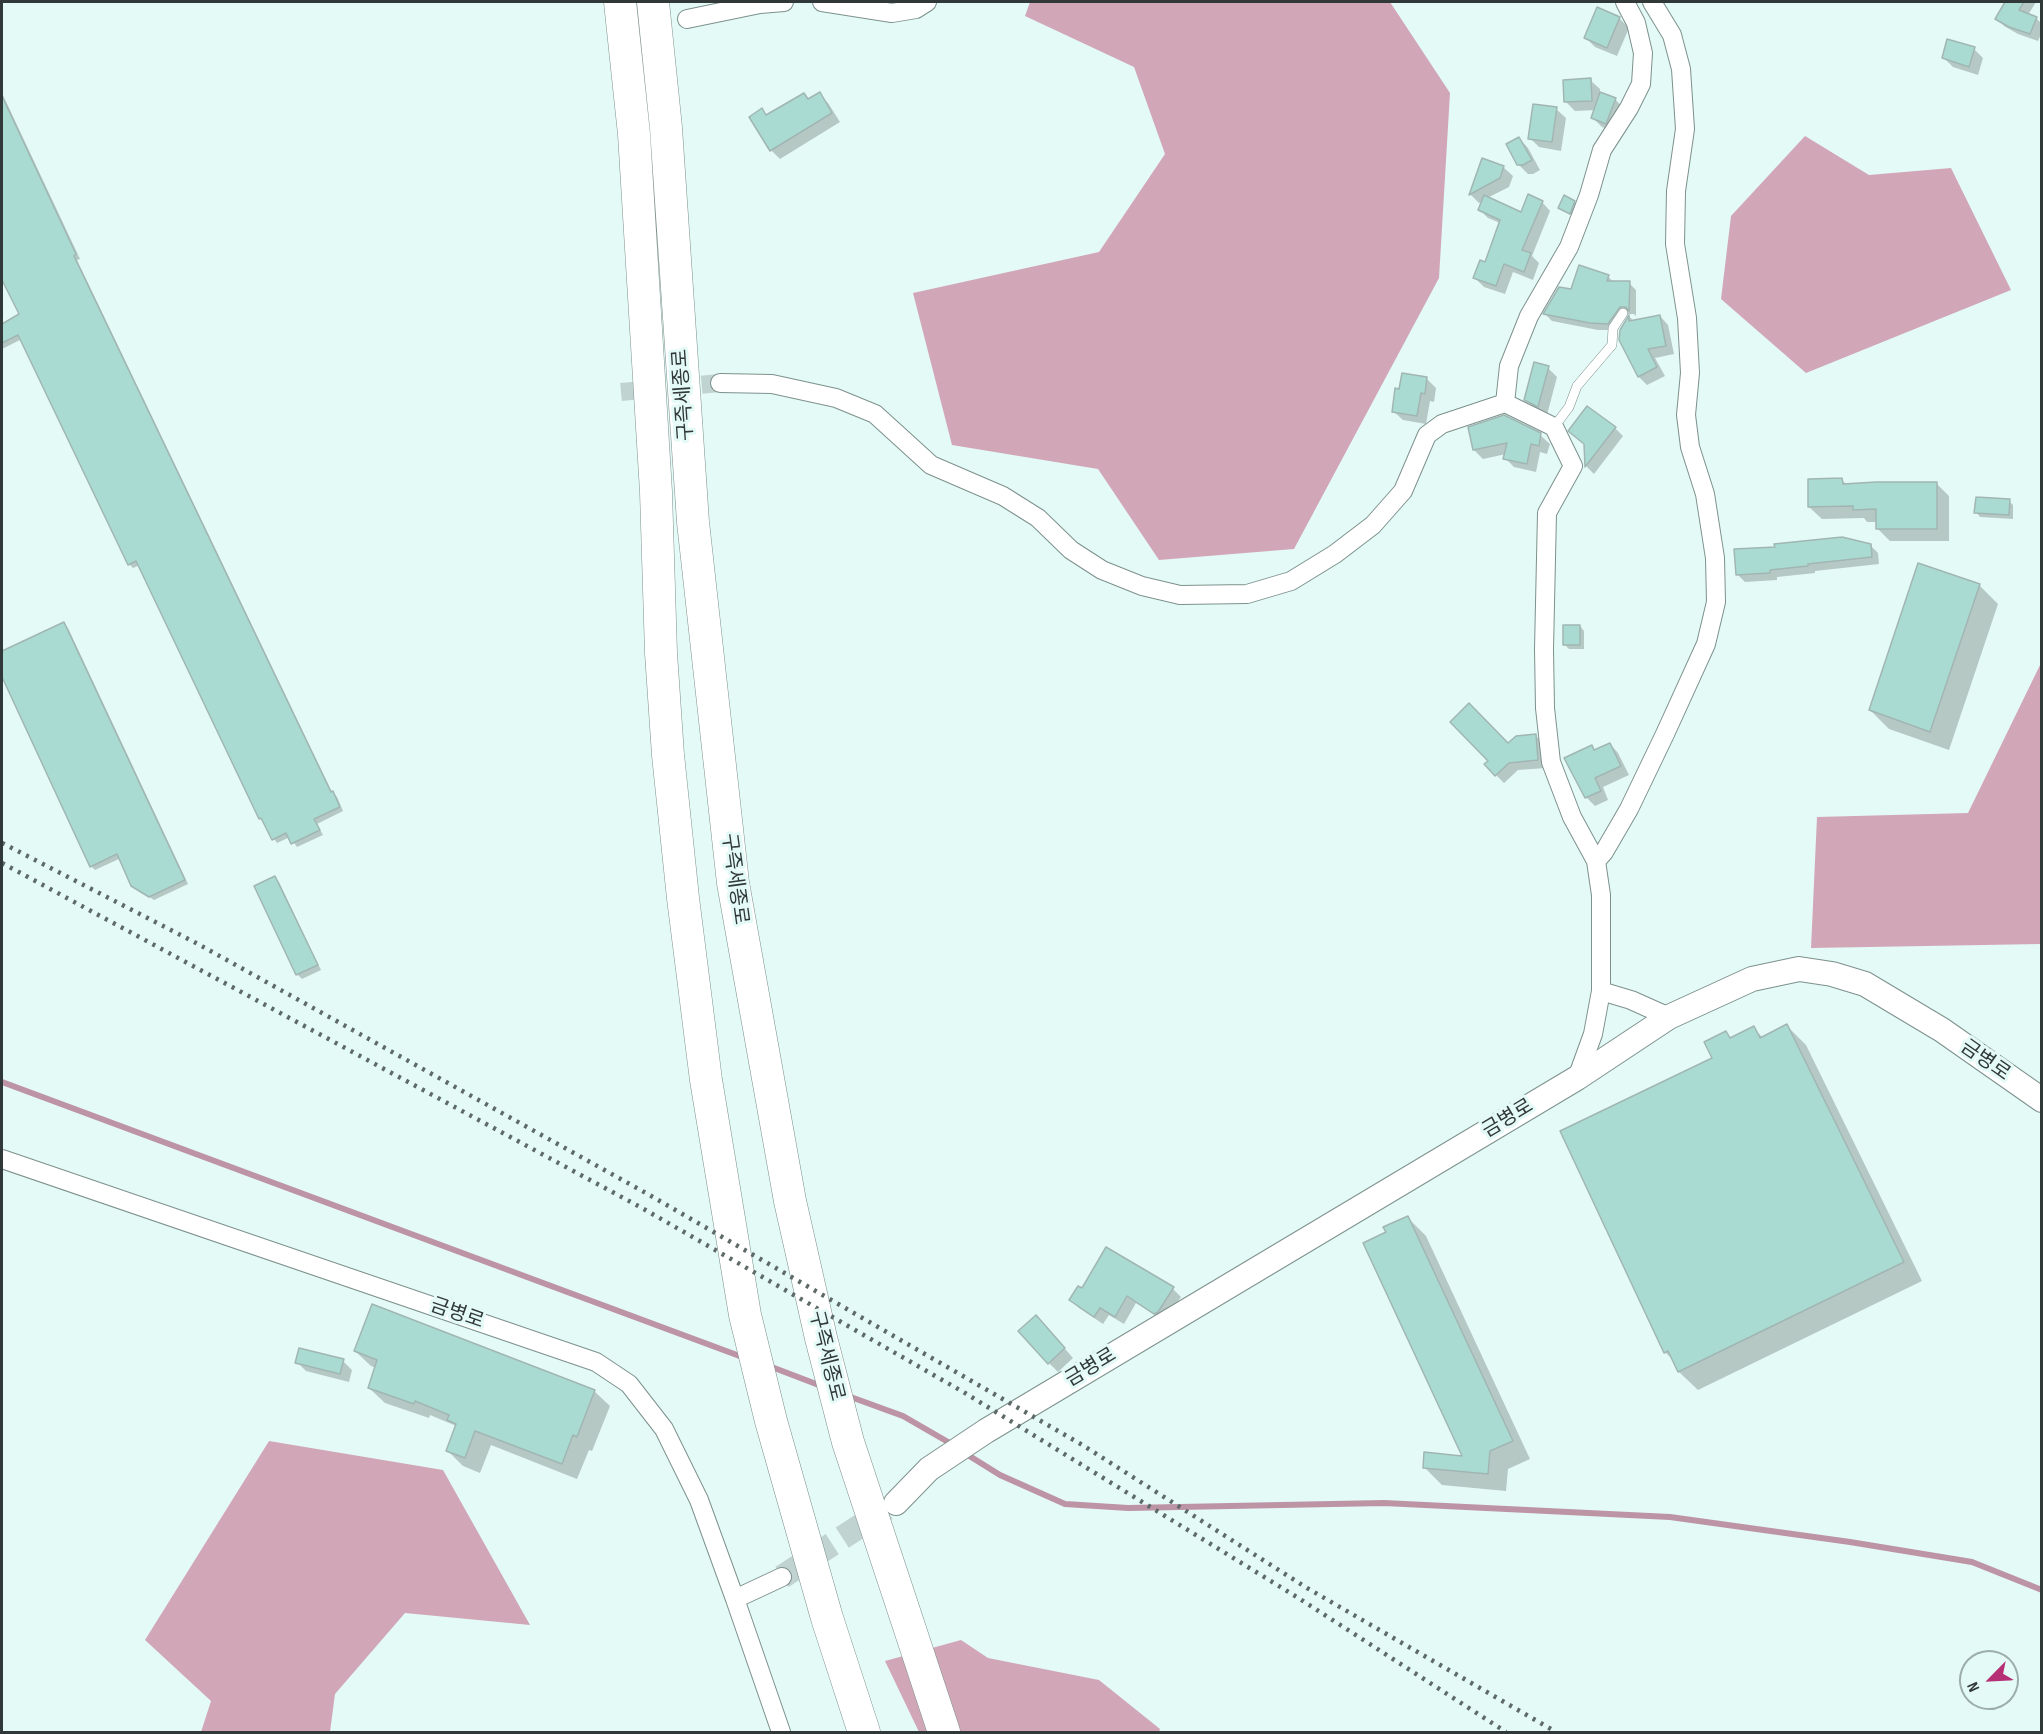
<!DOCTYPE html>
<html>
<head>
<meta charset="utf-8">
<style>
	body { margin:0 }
	#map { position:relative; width:2043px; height:1734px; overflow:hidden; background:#e4faf6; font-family:"Sofia Sans Condensed",sans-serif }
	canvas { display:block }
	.frame { position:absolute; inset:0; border:3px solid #313938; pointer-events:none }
	.north { position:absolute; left:1959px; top:1650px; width:60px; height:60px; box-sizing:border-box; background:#e4faf6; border:2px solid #9cadaa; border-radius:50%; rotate:246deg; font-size:16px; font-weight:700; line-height:24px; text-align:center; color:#313938 }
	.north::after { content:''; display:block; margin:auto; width:21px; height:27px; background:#b63075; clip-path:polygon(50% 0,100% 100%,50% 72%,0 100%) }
</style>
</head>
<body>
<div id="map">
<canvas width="2043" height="1734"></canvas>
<div class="frame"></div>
<div class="north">N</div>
</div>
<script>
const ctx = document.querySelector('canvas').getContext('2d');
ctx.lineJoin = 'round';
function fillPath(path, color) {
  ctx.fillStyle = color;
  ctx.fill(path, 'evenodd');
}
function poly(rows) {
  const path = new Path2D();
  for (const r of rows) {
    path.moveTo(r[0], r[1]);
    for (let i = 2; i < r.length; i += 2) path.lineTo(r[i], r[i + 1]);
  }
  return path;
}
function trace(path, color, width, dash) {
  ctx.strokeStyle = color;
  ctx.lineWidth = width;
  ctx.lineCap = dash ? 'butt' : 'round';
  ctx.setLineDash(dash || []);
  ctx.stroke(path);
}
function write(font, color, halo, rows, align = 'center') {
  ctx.font = font + ' "Sofia Sans Condensed","Noto Sans KR",sans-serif';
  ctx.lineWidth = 6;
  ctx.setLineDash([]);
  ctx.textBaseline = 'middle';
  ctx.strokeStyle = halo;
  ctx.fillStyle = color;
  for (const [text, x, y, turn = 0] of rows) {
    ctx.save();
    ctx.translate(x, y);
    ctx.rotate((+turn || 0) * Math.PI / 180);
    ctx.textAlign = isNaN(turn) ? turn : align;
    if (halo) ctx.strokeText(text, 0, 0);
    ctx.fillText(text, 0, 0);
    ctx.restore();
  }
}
fillPath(poly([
	[1030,2,1390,2,1450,93,1439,278,1294,549,1159,560,1098,469,952,445,913,293,1099,252,1165,154,1134,67,1025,16],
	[1805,136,1869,175,1951,168,2011,290,1806,373,1721,299,1731,216],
	[2041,663,2041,944,1811,948,1817,817,1968,813],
	[269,1441,443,1470,530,1625,405,1613,335,1694,330,1732,201,1732,211,1701,145,1640],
	[961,1640,988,1658,1099,1680,1160,1729,1159,1732,919,1732,885,1661]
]), '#d1a7b7');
fillPath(poly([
	[2007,2,2036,2,2028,15,2036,18,2042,24,2042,32,2038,41,2018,34,2004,26,1997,18],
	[1619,18,1629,28,1617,56,1595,47,1585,37],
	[1974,49,1983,58,1978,75,1953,67,1944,58],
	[1590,80,1600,89,1600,94,1615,99,1624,109,1615,132,1602,127,1593,118,1596,110,1575,111,1566,102],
	[2,93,80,259,77,260,332,792,337,797,343,811,317,824,323,835,297,847,290,837,277,843,260,818,140,565,133,568,129,564,22,339,2,349,2,326,21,315,2,277],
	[819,94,828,103,840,122,780,159,771,150,762,110,768,116,804,95,809,100],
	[1556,109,1566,118,1561,151,1539,147,1530,138],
	[1519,138,1528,148,1540,170,1533,174,1528,174,1518,164],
	[1483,159,1503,167,1513,176,1509,187,1487,198,1521,214,1542,202,1550,211,1532,256,1539,263,1533,280,1513,272,1505,294,1484,287,1475,278,1486,264,1500,223,1488,218,1479,209,1483,201,1479,203,1470,194],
	[1574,202,1578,206,1574,217,1560,208],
	[1608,277,1614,282,1629,283,1636,290,1636,316,1634,314,1626,314,1615,330,1598,330,1552,321,1545,314,1572,291],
	[1660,316,1668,325,1674,354,1655,358,1665,376,1647,385,1639,377,1621,331,1630,317,1634,322],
	[1548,368,1557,377,1547,415,1535,408,1525,399],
	[1427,379,1436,388,1434,402,1430,401,1426,424,1403,420,1393,411,1400,390],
	[1615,428,1623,436,1594,474,1587,467,1585,445],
	[1540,435,1550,444,1547,454,1540,452,1536,472,1514,467,1505,458,1506,454,1483,459,1474,450],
	[1842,480,1847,485,1937,484,1949,496,1949,541,1890,541,1877,528,1877,522,1867,522,1864,518,1822,519,1809,507],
	[2009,501,2013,505,2013,519,1980,517,1976,512],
	[1870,545,1878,553,1879,564,1815,571,1815,573,1777,577,1777,580,1745,582,1738,575],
	[1979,585,1998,604,1949,750,1889,729,1870,710],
	[63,623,68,628,188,884,154,900,132,885,121,858,95,870,91,866,2,674,2,653],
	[1580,626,1584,631,1584,649,1569,649,1565,645],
	[1536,736,1544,744,1546,768,1518,770,1504,783,1496,775,1508,745],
	[1610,744,1618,753,1629,775,1603,787,1608,800,1595,806,1587,798,1566,759,1592,747,1596,751],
	[275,878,279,882,321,970,302,979,298,975,256,887],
	[1787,1026,1806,1045,1922,1281,1698,1390,1679,1372,1673,1360,1665,1352,1714,1059,1726,1033,1732,1039,1754,1028,1763,1038],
	[1408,1218,1426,1236,1530,1459,1508,1469,1506,1491,1442,1485,1424,1467,1464,1458,1388,1233],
	[1173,1289,1181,1297,1164,1321,1136,1303,1124,1324,1109,1315,1103,1324,1079,1308,1071,1300,1083,1291],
	[1045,1326,1073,1358,1058,1372,1049,1363],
	[355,1351,594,1391,610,1406,592,1451,589,1450,577,1479,491,1445,480,1473,463,1466,448,1451,457,1428,454,1425,430,1415,429,1418,385,1403,369,1388,376,1368,371,1366],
	[343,1361,352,1370,349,1382,306,1371,297,1362]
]), '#0003');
trace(poly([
	[2,1082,745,1358],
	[769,1366,824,1387],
	[848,1396,903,1416,955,1446],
	[963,1452,1000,1475,1065,1504,1128,1508,1384,1503,1670,1517,1850,1542,1972,1562,2042,1590]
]), '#bd94a4', 6);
const building = poly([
	[2005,2,2024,2,2019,10,2037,17,2030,34,2009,27,1995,19,2005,2],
	[1597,7,1620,17,1607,48,1584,38,1597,7],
	[1947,39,1975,47,1969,67,1942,58,1947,39],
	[1591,78,1592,101,1564,102,1563,80,1591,78],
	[820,92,832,113,770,151,749,117,762,108,766,115,804,93,808,99,820,92],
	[1600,92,1616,98,1606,124,1591,118,1600,92],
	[2,96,76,254,74,256,331,792,333,791,340,807,314,819,320,830,291,844,286,833,272,840,261,818,259,819,136,561,128,565,18,335,2,343,2,324,19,314,2,280,2,96],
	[1533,104,1557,107,1552,142,1528,139,1533,104],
	[1519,137,1532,160,1523,165,1517,165,1506,144,1519,137],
	[1482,158,1504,166,1500,178,1469,195,1482,158],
	[1528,194,1543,201,1522,250,1531,253,1524,272,1504,264,1496,286,1473,278,1480,260,1485,262,1500,220,1478,210,1484,195,1521,212,1528,194],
	[1564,195,1575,201,1570,214,1558,208,1564,195],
	[1579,265,1609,275,1607,281,1630,281,1629,311,1626,307,1620,307,1608,324,1590,323,1543,314,1559,287,1571,289,1579,265],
	[1629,315,1629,321,1660,315,1666,346,1648,349,1657,367,1638,377,1619,340,1620,330,1629,315],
	[1534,362,1549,366,1538,407,1524,400,1534,362],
	[1402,373,1427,377,1425,394,1421,393,1417,416,1392,412,1395,388,1399,389,1402,373],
	[1587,406,1616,427,1585,467,1584,444,1568,431,1587,406],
	[1504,415,1541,433,1539,446,1531,444,1527,464,1503,459,1507,443,1473,450,1468,427,1504,415],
	[1842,478,1843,484,1876,482,1937,482,1937,529,1876,529,1876,509,1853,510,1853,506,1808,507,1808,479,1842,478],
	[1976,497,2010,499,2009,515,1974,513,1976,497],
	[1842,537,1871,544,1872,557,1808,564,1808,566,1770,570,1770,573,1736,575,1734,549,1775,547,1774,544,1842,537],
	[1918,563,1980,584,1930,732,1869,710,1918,563],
	[64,622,185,880,149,897,131,886,117,854,90,867,2,677,2,651,64,622],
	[1563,625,1580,625,1580,645,1563,645,1563,625],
	[1469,703,1508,743,1516,736,1536,734,1538,760,1509,763,1495,776,1484,764,1488,761,1450,722,1469,703],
	[1610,743,1621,766,1595,778,1601,791,1585,798,1564,758,1592,745,1594,750,1610,743],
	[275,876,318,965,296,975,254,886,275,876],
	[1787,1024,1904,1262,1678,1372,1668,1351,1664,1353,1560,1131,1712,1058,1704,1042,1726,1031,1730,1038,1754,1026,1760,1038,1787,1024],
	[1408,1216,1513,1441,1490,1451,1488,1474,1423,1468,1424,1452,1462,1456,1363,1243,1386,1232,1383,1227,1408,1216],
	[1106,1247,1174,1287,1158,1312,1154,1314,1127,1296,1115,1317,1100,1308,1094,1317,1069,1300,1078,1286,1082,1288,1106,1247],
	[372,1304,595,1390,577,1437,573,1435,562,1464,475,1431,465,1458,446,1451,456,1424,447,1420,449,1415,415,1401,414,1404,368,1388,377,1360,354,1351,372,1304],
	[1036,1315,1065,1348,1048,1364,1018,1331,1036,1315],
	[299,1348,344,1359,340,1374,295,1363,299,1348]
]);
fillPath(building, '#a9dbd3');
trace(building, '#a1b6b2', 1.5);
trace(poly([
	[621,392,720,383]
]), '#c0d3d0', 18, [18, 9]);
trace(poly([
	[782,1577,886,1509]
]), '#c0d3d0', 24, [24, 12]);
const service = poly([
	[1554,427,1569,407,1577,386,1612,345,1613,328,1623,313]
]);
const minor = poly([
	[822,2,892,13,916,9,927,2],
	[687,19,760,4,784,2],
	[720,383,772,384,836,398,875,414,931,465,1003,496,1038,518,1071,550,1102,570,1142,586,1180,595,1247,594,1291,581,1335,554,1373,525,1403,491,1427,435,1442,424,1505,403],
	[1596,861,1604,852,1629,809,1665,734,1706,644,1716,602,1715,558,1705,494,1690,447,1686,415,1690,373,1687,318,1675,244,1676,191,1685,129,1681,69,1672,35,1652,2],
	[1601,991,1631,1000,1669,1017],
	[1577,1078,1593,1034,1601,991,1601,895,1596,861,1572,817,1551,762,1545,708,1544,649,1547,513,1573,466,1554,427,1505,403,1509,366,1529,316,1569,247,1589,195,1602,150,1629,108,1641,84,1643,53,1636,23,1625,2],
	[2,1159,596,1362,629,1384,664,1429,699,1500,735,1599,782,1577],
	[735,1599,781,1732]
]);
const tertiary = poly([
	[896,1503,929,1469,986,1431,1577,1078,1669,1017,1752,979,1799,969,1832,974,1865,984,1942,1030,2042,1100]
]);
const trunk = poly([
	[620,2,634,134,656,492,661,653,668,755,683,898,706,1080,745,1315,771,1421,827,1618,864,1732],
	[653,2,666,128,693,522,733,883,790,1201,821,1338,848,1442,944,1732]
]);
trace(service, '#7d918d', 10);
trace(minor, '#7d918d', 20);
trace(tertiary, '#7d918d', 26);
trace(trunk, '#7d918d', 33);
trace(service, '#fff', 9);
trace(minor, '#fff', 18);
trace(tertiary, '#fff', 24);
trace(trunk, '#fff', 32);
trace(poly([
	[2,843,198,944,653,1197,1084,1446,1307,1588,1556,1732],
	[2,863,642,1208,965,1393,1300,1599,1506,1732]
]), '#5e6a68', 4.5, [3, 6]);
write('20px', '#313938', '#e4faf6', [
	["구즉세종로",684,395,-94],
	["구즉세종로",734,879,82],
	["금병로",1985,1061,35],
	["금병로",1508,1119,-31],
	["금병로",457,1314,19],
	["구즉세종로",826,1356,76],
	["금병로",1091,1368,-31]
]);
</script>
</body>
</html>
